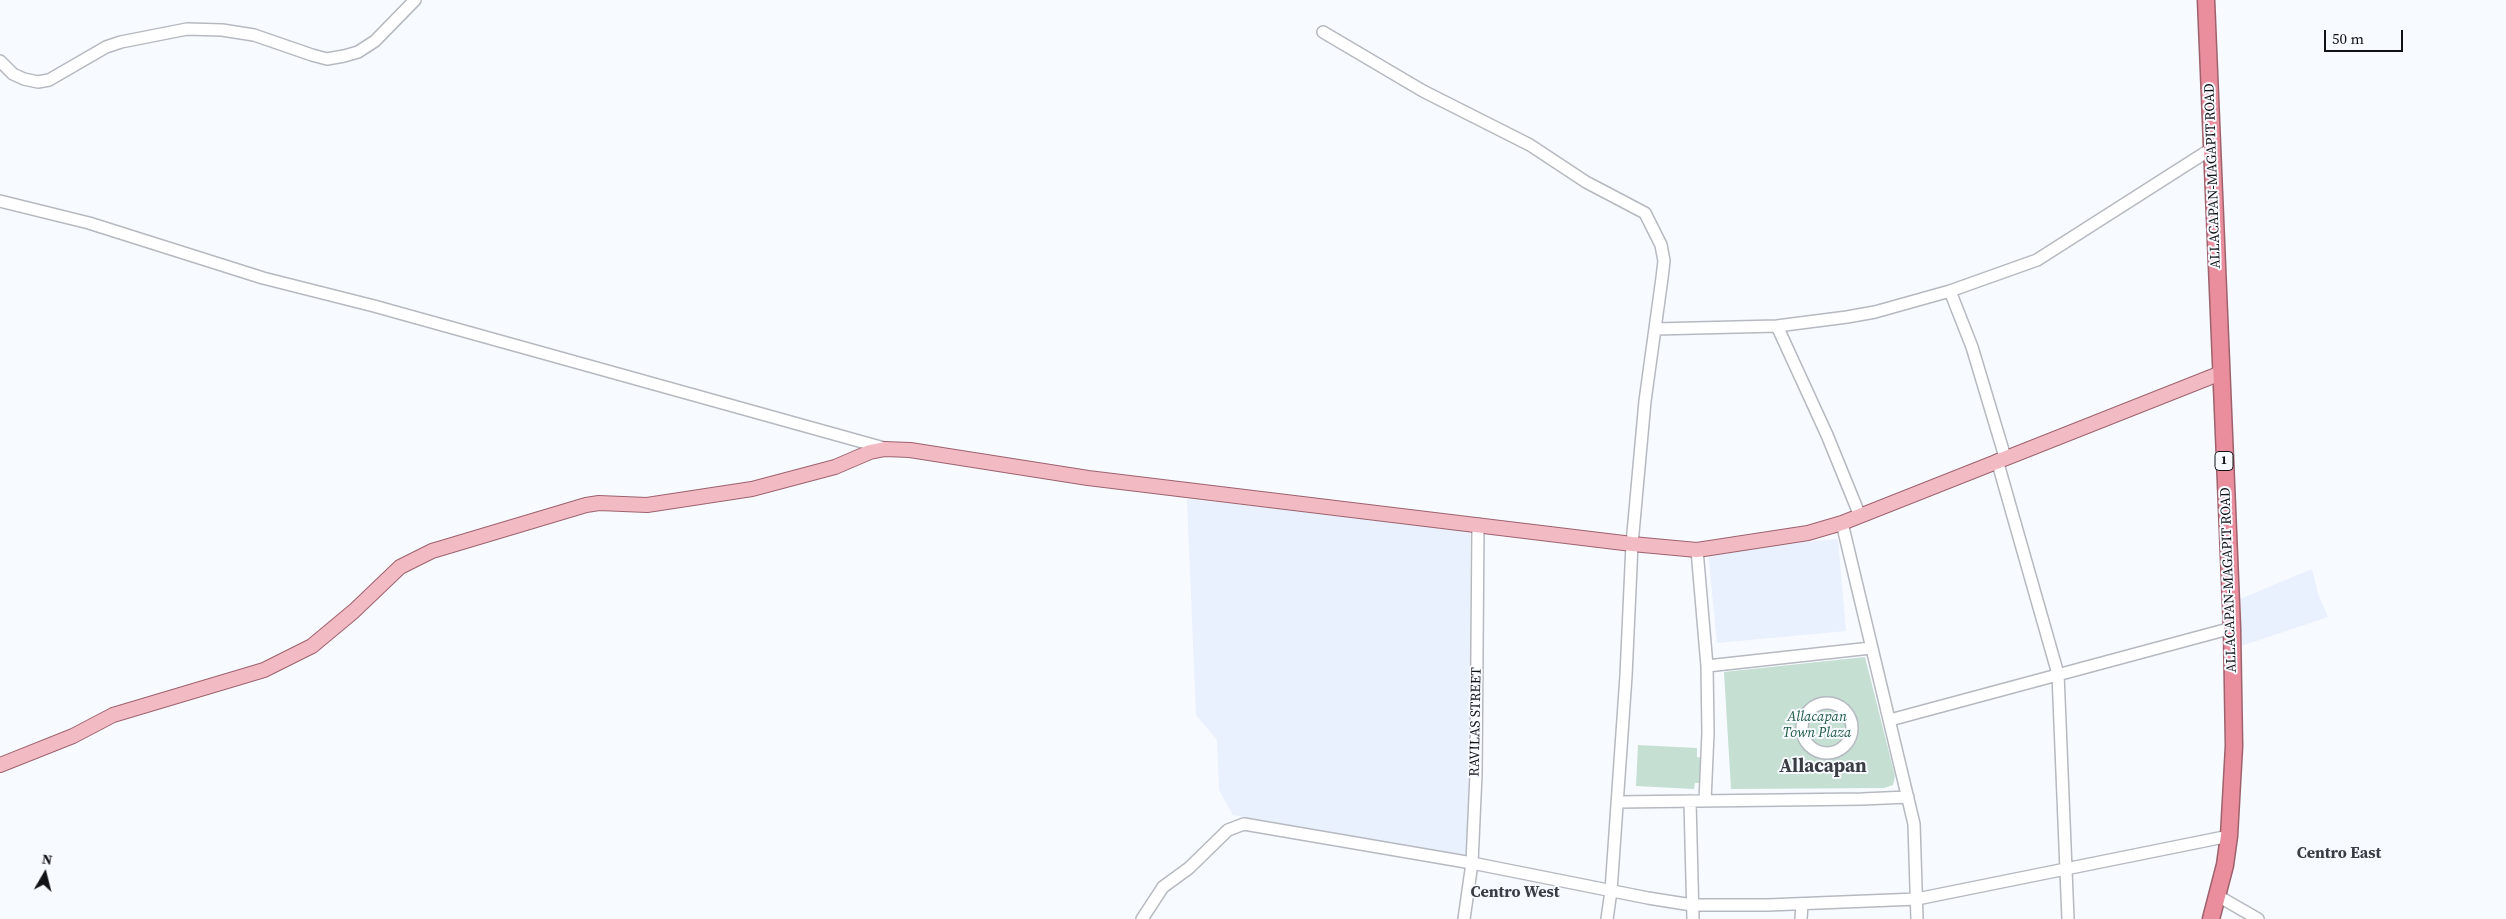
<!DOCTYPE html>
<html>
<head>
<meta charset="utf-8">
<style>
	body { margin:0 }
	#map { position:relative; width:2506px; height:919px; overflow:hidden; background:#f7faff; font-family:"Source Serif 4",serif }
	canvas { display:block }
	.north { position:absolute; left:20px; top:849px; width:50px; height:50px; -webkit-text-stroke:4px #f7faff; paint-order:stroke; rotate:8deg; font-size:14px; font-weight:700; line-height:20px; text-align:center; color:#111215 }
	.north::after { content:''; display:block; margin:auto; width:18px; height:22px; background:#111215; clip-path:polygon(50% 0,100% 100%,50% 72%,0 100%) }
	.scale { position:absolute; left:2324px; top:30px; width:79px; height:22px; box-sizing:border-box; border:2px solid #111215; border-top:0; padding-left:6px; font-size:15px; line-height:18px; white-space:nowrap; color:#111215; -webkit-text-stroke:4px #f7faff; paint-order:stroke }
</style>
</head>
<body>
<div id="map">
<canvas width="2506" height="919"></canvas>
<div class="north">N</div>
<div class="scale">50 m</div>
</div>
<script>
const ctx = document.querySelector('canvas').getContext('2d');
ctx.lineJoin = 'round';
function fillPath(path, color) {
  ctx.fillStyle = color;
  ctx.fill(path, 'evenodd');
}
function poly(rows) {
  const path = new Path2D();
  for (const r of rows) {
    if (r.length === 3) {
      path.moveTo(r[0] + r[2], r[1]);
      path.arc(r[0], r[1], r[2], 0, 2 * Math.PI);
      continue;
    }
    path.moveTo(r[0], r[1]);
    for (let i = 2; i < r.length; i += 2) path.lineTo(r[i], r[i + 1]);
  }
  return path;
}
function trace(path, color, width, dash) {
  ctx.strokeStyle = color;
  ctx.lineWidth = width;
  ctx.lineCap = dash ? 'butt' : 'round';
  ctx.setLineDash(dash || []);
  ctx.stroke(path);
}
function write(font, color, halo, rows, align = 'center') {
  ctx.font = font + ' "Source Serif 4",serif';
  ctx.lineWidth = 4;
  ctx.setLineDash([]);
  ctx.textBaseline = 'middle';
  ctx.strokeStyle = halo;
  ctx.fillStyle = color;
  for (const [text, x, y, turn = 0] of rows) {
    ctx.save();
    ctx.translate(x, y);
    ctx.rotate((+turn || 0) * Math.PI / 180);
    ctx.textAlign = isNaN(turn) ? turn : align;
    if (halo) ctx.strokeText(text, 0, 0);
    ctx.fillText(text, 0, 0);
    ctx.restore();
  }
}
fillPath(poly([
	[1187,499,1470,529,1470,681,1467,856,1233,815,1219,790,1217,740,1196,715],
	[1838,539,1846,631,1717,643,1708,551],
	[2312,569,2318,594,2328,617,2241,646,2235,601]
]), '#e9f0fe');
fillPath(poly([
	[1865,657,1895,776,1893,785,1884,788,1731,789,1724,672],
	[1638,745,1697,748,1697,757,1703,758,1702,783,1695,783,1694,789,1636,786]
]), '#c5dfd2');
const minor = poly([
	[1323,32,1423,91,1530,145,1586,182,1645,213,1661,245,1664,261,1662,278,1645,401,1632,544,1626,676,1611,891,1607,919],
	[0,61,13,74,24,79,38,82,49,80,106,47,121,42,187,29,222,30,254,35,312,55,327,59,344,56,358,52,375,41,415,0],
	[0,201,89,223,263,278,374,306,884,448],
	[1950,291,1972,347,2005,457],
	[1777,326,1827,435,1860,516],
	[1655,329,1777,326,1847,317,1875,312,1950,291,2037,260,2211,149],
	[1997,460,2058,674,2068,919],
	[1842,523,1914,824,1917,919],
	[1697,550,1707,666,1708,733,1705,801],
	[1707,666,1871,648],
	[1827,728,25],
	[1890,720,2232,628],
	[1690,801,1693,919],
	[1617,802,1862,799,1908,797],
	[2218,896,2258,919],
	[1142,919,1163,887,1189,868,1228,830,1244,824,1472,863,1648,898,1692,905,1768,905,1917,899,2229,836],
	[1464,919,1472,863,1476,774,1478,524],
	[1801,919,1802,904]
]);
const major = poly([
	[0,765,73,736,113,715,264,670,312,646,354,611,400,567,432,551,586,505,599,503,647,505,752,489,835,467,870,452,885,449,910,450,1088,478,1632,544,1697,550,1808,533,1842,523,2221,373]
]);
const highway = poly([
	[2206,0,2232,628,2234,746,2229,836,2225,865,2211,919]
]);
trace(minor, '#b6b9c0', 14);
trace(major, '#9e626d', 16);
trace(highway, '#9e626d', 19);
trace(minor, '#fff', 11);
trace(major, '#f2bbc4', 14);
trace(highway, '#ea8d9c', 16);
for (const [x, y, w] of [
	[2224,461,18]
]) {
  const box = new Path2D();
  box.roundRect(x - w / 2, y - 9.5, w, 19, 4);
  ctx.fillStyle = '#f7faff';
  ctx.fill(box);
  trace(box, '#111215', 1);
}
write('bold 12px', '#111215', null, [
	["1",2224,461]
]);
write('14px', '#111215', '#f7faff', [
	["ALLACAPAN-MAGAPIT ROAD",2213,176,-92],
	["ALLACAPAN-MAGAPIT ROAD",2229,580,-92],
	["RAVILAS STREET",1476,722,-89]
]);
write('italic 14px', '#215c44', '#f7faff', [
	["Allacapan",1817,717],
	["Town Plaza",1817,733]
]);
write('bold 16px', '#3a3d43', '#f7faff', [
	["Centro East",2339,854],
	["Centro West",1515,893]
]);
write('bold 19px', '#3a3d43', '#f7faff', [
	["Allacapan",1823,767]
]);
</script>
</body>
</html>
